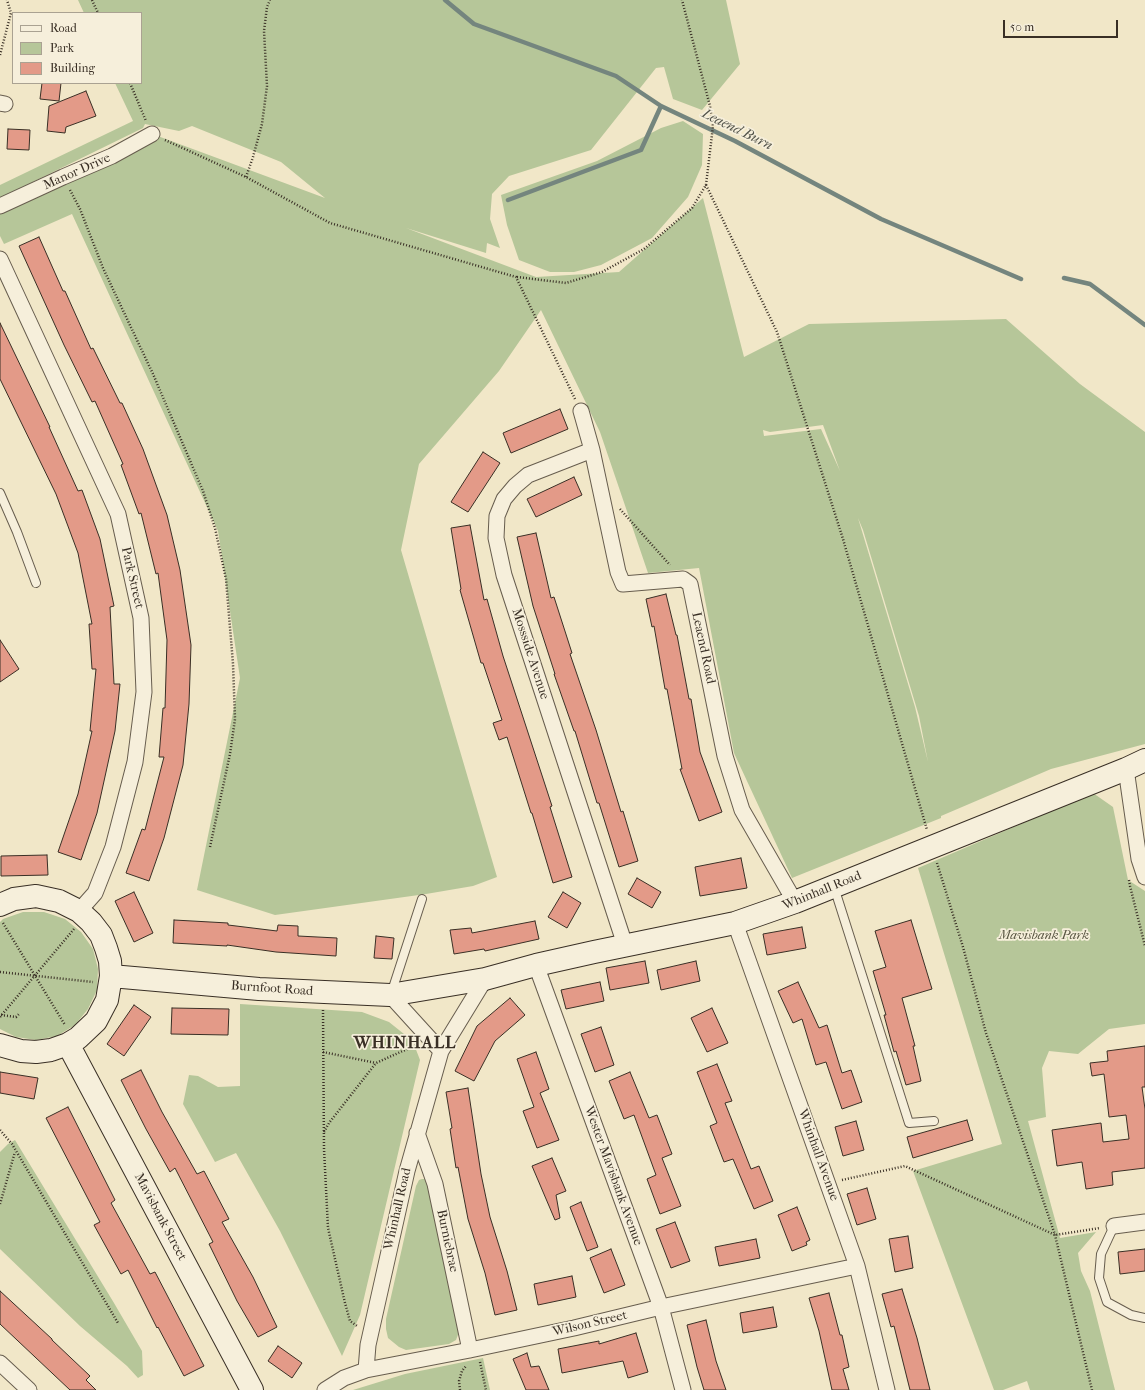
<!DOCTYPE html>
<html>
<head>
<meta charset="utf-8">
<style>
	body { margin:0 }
	#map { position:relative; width:1145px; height:1390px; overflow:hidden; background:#f1e7c8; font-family:"IM FELL French Canon",serif }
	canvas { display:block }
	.legend { position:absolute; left:12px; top:12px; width:130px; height:72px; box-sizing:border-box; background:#f6efdb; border:1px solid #aaa292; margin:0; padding:5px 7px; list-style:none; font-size:12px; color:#392f25 }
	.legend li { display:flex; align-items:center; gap:8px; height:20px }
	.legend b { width:20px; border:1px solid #aaa292 }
	.scale { position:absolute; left:1003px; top:20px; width:115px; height:18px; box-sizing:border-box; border:2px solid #392f25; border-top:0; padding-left:5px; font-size:12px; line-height:14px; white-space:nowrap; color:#392f25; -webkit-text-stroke:3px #f6efdb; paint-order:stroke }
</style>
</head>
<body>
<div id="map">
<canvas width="1145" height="1390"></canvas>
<ul class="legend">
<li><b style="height:5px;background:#f6efdb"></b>Road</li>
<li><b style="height:11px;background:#b6c699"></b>Park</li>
<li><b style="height:11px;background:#e39a88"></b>Building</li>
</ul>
<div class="scale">50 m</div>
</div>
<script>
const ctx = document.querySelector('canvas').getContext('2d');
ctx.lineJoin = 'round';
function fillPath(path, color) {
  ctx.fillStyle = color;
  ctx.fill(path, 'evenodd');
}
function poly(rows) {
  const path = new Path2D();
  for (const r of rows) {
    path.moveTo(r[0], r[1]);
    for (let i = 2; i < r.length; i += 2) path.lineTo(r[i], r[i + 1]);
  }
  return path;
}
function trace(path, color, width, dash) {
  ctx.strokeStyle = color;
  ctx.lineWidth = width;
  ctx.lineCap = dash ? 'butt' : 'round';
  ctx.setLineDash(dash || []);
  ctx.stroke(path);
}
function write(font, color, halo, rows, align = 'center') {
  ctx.font = font + ' "IM FELL French Canon",serif';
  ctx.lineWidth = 3.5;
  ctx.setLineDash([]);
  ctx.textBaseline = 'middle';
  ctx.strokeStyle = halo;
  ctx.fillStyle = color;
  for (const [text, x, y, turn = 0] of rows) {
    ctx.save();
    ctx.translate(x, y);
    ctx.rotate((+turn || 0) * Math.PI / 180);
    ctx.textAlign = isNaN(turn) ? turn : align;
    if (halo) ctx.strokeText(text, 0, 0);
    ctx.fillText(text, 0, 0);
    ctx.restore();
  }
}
fillPath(poly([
	[78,0,726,0,740,64,702,110,673,99,664,67,656,68,591,150,509,176,492,194,490,219,500,248,487,243,486,253,406,228,536,277,619,272,703,198,744,357,809,324,1006,319,1080,384,1145,432,1145,744,1051,769,941,816,941,818,792,878,734,753,699,568,648,573,600,432,541,310,499,371,419,464,401,550,497,877,473,886,426,894,275,915,197,890,240,678,218,531,72,214,4,244,0,236,0,214,6,210,155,135,325,198,281,162,192,126,179,131,145,124,143,128,0,198,0,185,133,121,115,83,141,83,141,13,84,13],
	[823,425,840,471,821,429,764,436,763,430,770,432],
	[858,518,863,530,919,716,928,762,915,707],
	[683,121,703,134,702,165,688,197,652,238,601,265,574,272,550,272,519,260,507,225,501,195,597,161,661,128],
	[1093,793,1113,807,1128,880,1145,891,1145,1024,1109,1029,1078,1054,1049,1051,1042,1068,1046,1117,1028,1121,1060,1238,1096,1232,1078,1253,1081,1271,1090,1291,1115,1390,1030,1390,1027,1381,1003,1390,994,1390,913,1171,1002,1144,918,868],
	[23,912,44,912,65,919,81,932,93,949,98,969,97,990,88,1009,75,1025,57,1036,36,1040,16,1037,0,1029,0,922,3,919],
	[240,1004,362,1012,389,1022,404,1034,415,1047,420,1060,360,1315,342,1356,280,1231,236,1153,215,1162,183,1104,189,1075,198,1076,218,1087,240,1086],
	[15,1140,114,1303,142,1351,143,1375,138,1378,127,1366,80,1326,0,1249,0,1152,8,1144],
	[422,1179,425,1179,427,1184,459,1332,456,1340,449,1344,406,1350,399,1347,388,1338,386,1329,386,1319,416,1186,419,1180],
	[483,1358,490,1390,353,1390,405,1374]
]), '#b6c699');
trace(poly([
	[445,0,474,24,616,76,661,106,735,141,881,219,1021,279],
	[508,200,641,150,661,106],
	[1064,278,1090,284,1145,325]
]), '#74857e', 4.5);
const building = poly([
	[42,83,61,83,59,101,40,99,42,83],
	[86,91,96,116,66,127,65,133,47,131,49,106,86,91],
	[8,129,30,130,29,150,7,149,8,129],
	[39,237,63,291,65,291,91,349,93,348,120,403,122,403,143,449,167,515,180,570,191,645,189,704,183,765,164,838,149,881,126,873,142,829,145,830,164,757,159,757,163,708,165,708,167,640,158,573,156,574,141,513,139,514,121,465,123,464,95,401,92,402,64,345,19,246,39,237],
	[0,323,50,427,49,427,78,491,82,490,100,539,114,606,110,607,114,684,120,684,115,731,97,813,81,860,58,852,78,794,92,731,90,731,96,669,92,669,89,624,92,624,78,553,56,494,0,379,0,323],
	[560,409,568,429,511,453,503,433,560,409],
	[483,452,500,463,468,512,451,502,483,452],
	[574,477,582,495,536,517,527,499,574,477],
	[470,525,484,600,487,599,503,656,552,806,550,807,572,877,553,883,532,813,531,813,507,737,499,740,493,723,502,720,483,663,481,663,460,590,461,589,451,528,470,525],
	[536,533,551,598,554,597,572,653,570,654,596,730,621,812,623,811,638,861,619,867,599,803,597,803,575,731,574,731,554,674,555,674,533,606,517,537,536,533],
	[666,594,676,635,677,635,689,699,691,699,700,752,722,812,699,821,680,769,682,769,667,689,665,689,654,626,652,627,646,599,666,594],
	[0,640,19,669,0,682,0,640],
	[47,855,48,875,1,876,1,856,47,855],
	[741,858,747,888,700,896,695,867,741,858],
	[637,878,661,892,652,908,628,894,637,878],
	[134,892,153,933,134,942,115,901,134,892],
	[563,892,581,903,567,928,548,917,563,892],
	[174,920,228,923,228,925,277,931,278,925,298,926,298,936,337,938,336,956,276,952,227,945,227,946,173,943,174,920],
	[911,920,932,989,902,998,915,1046,913,1046,921,1081,906,1085,896,1051,894,1052,884,1015,886,1015,873,971,886,967,875,931,911,920],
	[535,921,539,939,485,951,484,949,454,954,450,930,471,928,472,933,535,921],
	[802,927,806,948,767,955,763,934,802,927],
	[376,936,394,938,392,959,374,958,376,936],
	[645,961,649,983,610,990,606,968,645,961],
	[696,961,700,981,661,990,657,970,696,961],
	[600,982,604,1001,566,1009,561,990,600,982],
	[798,982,819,1028,827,1025,842,1073,851,1070,862,1102,842,1109,826,1062,816,1065,802,1019,793,1023,778,991,798,982],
	[510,998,525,1015,495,1041,474,1081,455,1071,477,1026,510,998],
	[134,1005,151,1017,124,1056,107,1044,134,1005],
	[172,1008,229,1009,228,1035,171,1034,172,1008],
	[712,1008,728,1043,707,1052,691,1018,712,1008],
	[601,1027,614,1065,595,1072,581,1034,601,1027],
	[1145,1046,1145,1087,1142,1087,1145,1109,1145,1168,1112,1172,1113,1185,1086,1189,1082,1162,1057,1166,1052,1130,1101,1123,1103,1142,1129,1139,1126,1115,1109,1117,1104,1074,1092,1076,1090,1063,1108,1061,1107,1051,1145,1046],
	[536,1052,549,1089,540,1093,559,1140,537,1148,523,1111,534,1107,517,1059,536,1052],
	[717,1064,732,1101,725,1103,751,1169,759,1166,773,1201,754,1209,733,1159,724,1162,710,1126,717,1123,697,1072,717,1064],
	[141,1070,162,1112,197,1174,204,1171,229,1219,222,1222,253,1277,277,1327,258,1337,237,1301,209,1244,213,1242,175,1168,170,1172,146,1129,121,1080,141,1070],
	[0,1072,38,1078,34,1099,0,1093,0,1072],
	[630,1072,649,1118,657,1115,672,1154,662,1158,681,1206,660,1214,647,1179,656,1175,634,1115,624,1119,609,1081,630,1072],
	[468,1088,481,1174,490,1217,507,1271,517,1310,495,1315,485,1273,468,1219,458,1167,456,1168,450,1129,452,1128,446,1092,468,1088],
	[68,1107,115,1200,111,1203,150,1274,155,1272,204,1366,184,1376,158,1327,157,1328,128,1270,121,1274,94,1225,100,1222,46,1118,68,1107],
	[967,1120,973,1140,913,1158,907,1137,967,1120],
	[856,1121,864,1150,843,1156,835,1127,856,1121],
	[552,1158,566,1191,556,1195,560,1218,555,1220,532,1166,552,1158],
	[867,1188,876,1219,857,1225,847,1194,867,1188],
	[581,1202,598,1247,587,1251,570,1207,581,1202],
	[797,1207,810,1240,806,1242,807,1245,792,1251,778,1215,797,1207],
	[675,1222,690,1261,671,1268,656,1229,675,1222],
	[908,1236,913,1268,895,1272,889,1239,908,1236],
	[756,1239,760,1258,719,1266,715,1247,756,1239],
	[611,1249,625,1285,604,1293,590,1258,611,1249],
	[1145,1249,1145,1271,1120,1274,1118,1252,1145,1249],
	[572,1276,576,1297,538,1305,534,1284,572,1276],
	[902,1289,917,1338,930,1390,910,1390,894,1326,891,1327,882,1294,902,1289],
	[0,1291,52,1339,52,1340,90,1376,86,1380,96,1390,70,1390,0,1324,0,1291],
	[829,1293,840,1335,842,1335,849,1367,843,1369,849,1390,832,1390,819,1331,809,1298,829,1293],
	[773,1307,777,1327,743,1333,740,1313,773,1307],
	[706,1320,716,1361,726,1390,704,1390,697,1367,687,1325,706,1320],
	[636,1333,648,1372,628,1378,623,1361,562,1373,558,1349,599,1341,599,1344,636,1333],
	[278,1346,302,1363,292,1378,268,1361,278,1346],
	[527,1353,531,1367,539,1366,549,1390,526,1390,513,1359,527,1353]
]);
fillPath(building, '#e39a88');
trace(building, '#392f25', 1);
const lane = poly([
	[0,493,17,532,36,583],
	[834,887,909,1123,934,1121],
	[391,994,422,899],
	[1114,1226,1101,1254,1099,1278,1107,1302,1131,1315,1145,1318]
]);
const street = poly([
	[0,103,5,104],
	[0,206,63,177,112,156,152,134],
	[0,259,118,514,141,618,144,692,135,762,113,847,95,893,79,911],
	[581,411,592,450,528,475,515,486,504,499,497,516,496,538,504,575,625,945],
	[592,450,618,572,623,584,683,579,690,584,725,756,742,810,795,902],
	[1126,769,1139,859,1145,877],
	[735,923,857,1266,887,1390],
	[536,965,661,1307,683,1390],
	[390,995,441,1051],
	[417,1133,435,1184,470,1350],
	[1114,1226,1145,1222],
	[0,1363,29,1390],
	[366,1370,368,1345,407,1171,441,1051,485,979],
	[325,1390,344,1378,366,1370,470,1350,574,1328,661,1307,857,1266]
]);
const secondary = poly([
	[0,905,14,899,36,896,59,901,79,911,91,922,101,935,106,948,110,961,111,976,107,1000,96,1021,78,1038,68,1044,51,1050,36,1052,21,1051,0,1045],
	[111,976,259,989,390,995,485,979,536,965,594,952,735,923,795,902,1126,769,1145,760],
	[68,1044,252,1390]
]);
trace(lane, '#675d4e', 10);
trace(street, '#675d4e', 17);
trace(secondary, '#392f25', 24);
trace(poly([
	[92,0,98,13],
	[0,55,11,13,7,0],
	[130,83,146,121],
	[165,140,246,177,330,223,516,277,575,399],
	[246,177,253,157,262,124,267,86,264,31,267,7,270,0],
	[706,185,777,332,843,539,927,830],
	[70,190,80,209,103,268,153,374,203,491,215,528,226,579,233,664,235,719,230,754,210,847],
	[517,277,566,283,602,272,644,249,692,208,706,185,713,126,710,106,682,0],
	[620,509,670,565],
	[937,863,963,947,986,1033,1055,1235,1092,1390],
	[1129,880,1130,886,1145,946],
	[3,923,65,1025],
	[0,972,93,982],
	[323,1010,324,1149,328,1228,345,1303,350,1321,357,1326],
	[1,1015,16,1017,19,1014],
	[0,1017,74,929],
	[323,1052,376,1063],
	[0,1130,12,1144,118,1323],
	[324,1132,329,1123,376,1063,416,1045],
	[842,1180,905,1166,1055,1235,1100,1228],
	[0,1204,15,1152],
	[480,1362,486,1390],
	[460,1390,459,1381,462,1371,466,1366]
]), '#392f25', 2.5, [1, 2]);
trace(lane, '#f6efdb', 8);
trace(street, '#f6efdb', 15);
trace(secondary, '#f6efdb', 22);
write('13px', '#392f25', '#f6efdb', [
	["Manor Drive",77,172,-24],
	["Park Street",132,578,77],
	["Leaend Road",703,648,78],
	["Mossside Avenue",530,654,72],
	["Whinhall Road",822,891,-22],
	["Burnfoot Road",272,989,4],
	["Whinhall Avenue",818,1155,70],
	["Wester Mavisbank Avenue",613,1176,70],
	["Whinhall Road",398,1209,-77],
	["Mavisbank Street",160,1217,62],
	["Burniebrae",447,1241,78],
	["Wilson Street",590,1324,-13]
]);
write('italic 13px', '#585542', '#f6efdb', [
	["Mavisbank Park",1044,936]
]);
write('italic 14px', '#52534a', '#f6efdb', [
	["Leaend Burn",737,130,26]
]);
ctx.letterSpacing = '1px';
write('bold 17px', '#392f25', '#f6efdb', [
	["WHINHALL",405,1044]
]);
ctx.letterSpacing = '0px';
</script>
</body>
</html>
